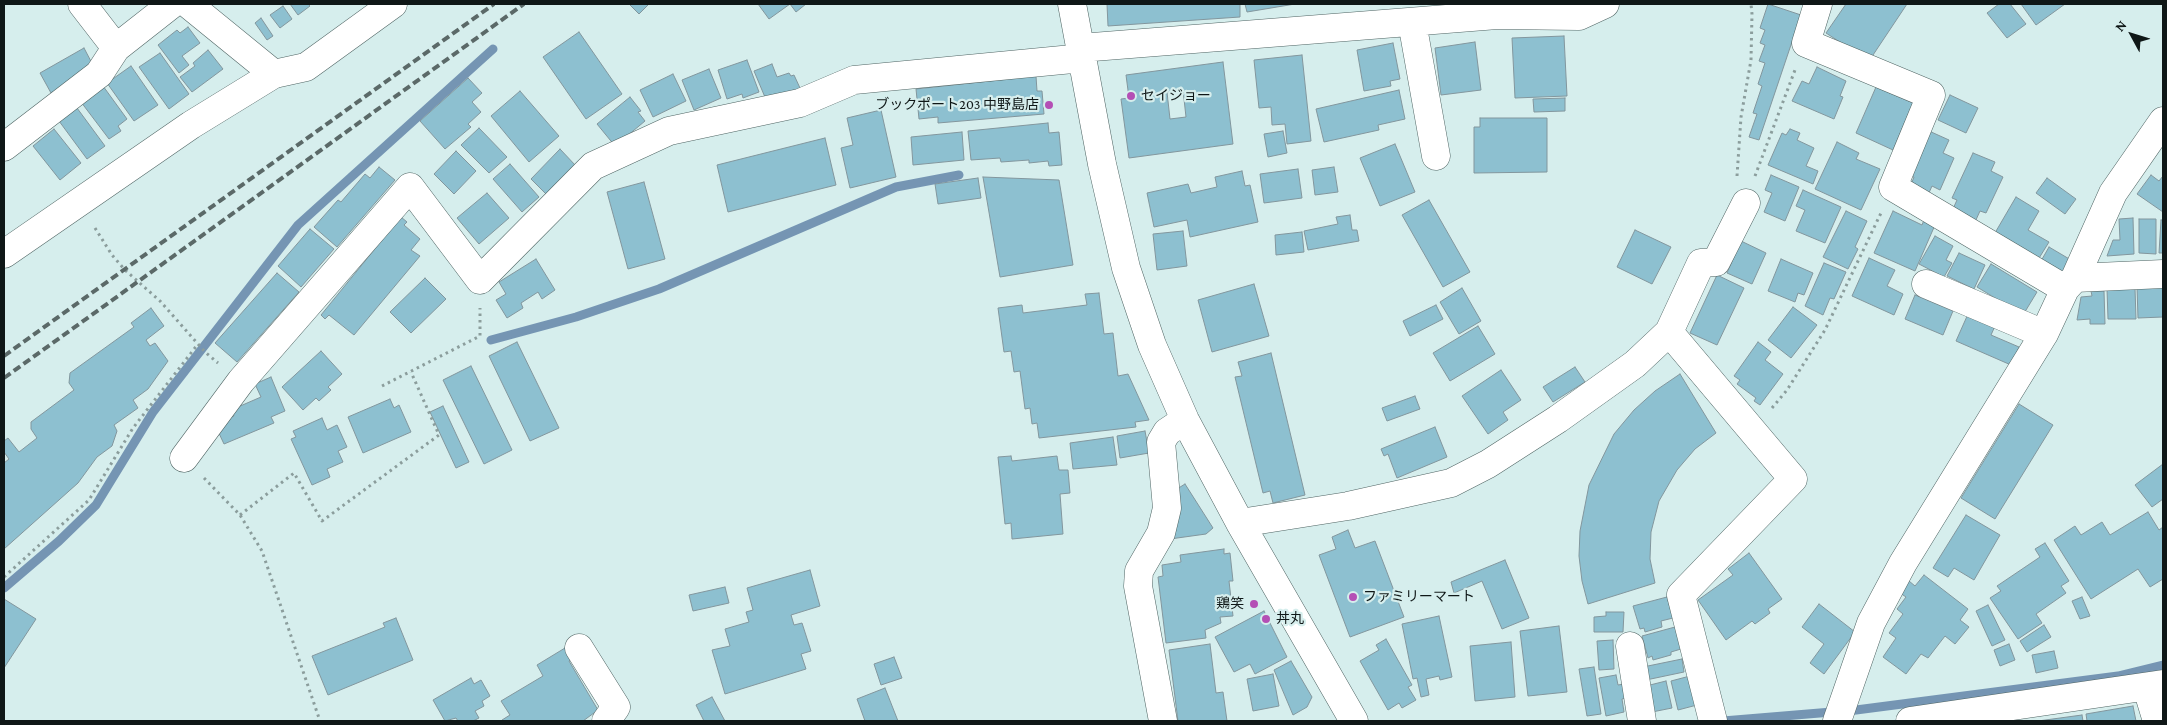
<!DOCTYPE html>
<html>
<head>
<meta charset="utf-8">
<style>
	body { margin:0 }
	#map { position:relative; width:2167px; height:725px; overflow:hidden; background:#d6eeed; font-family:"Crimson Pro",serif }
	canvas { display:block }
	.frame { position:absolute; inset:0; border:5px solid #0f1717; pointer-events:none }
	.north { position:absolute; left:2107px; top:10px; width:50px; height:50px; -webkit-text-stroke:4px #d6eeed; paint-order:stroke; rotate:309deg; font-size:14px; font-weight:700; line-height:20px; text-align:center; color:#0f1717 }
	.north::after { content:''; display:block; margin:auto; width:18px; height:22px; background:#0f1717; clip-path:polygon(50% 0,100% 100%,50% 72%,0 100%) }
</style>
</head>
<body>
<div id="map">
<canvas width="2167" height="725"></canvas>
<div class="frame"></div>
<div class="north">N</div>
</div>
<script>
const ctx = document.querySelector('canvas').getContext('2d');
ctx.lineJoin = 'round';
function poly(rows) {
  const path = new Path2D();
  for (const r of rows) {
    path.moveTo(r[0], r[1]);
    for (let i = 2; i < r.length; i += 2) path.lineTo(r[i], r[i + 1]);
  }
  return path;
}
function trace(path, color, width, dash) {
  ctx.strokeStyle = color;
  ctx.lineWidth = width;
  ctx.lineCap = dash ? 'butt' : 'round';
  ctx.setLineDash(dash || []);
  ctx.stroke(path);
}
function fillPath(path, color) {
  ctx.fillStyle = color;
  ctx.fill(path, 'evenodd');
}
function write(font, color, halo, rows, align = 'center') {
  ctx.font = font + ' "Crimson Pro","Noto Sans JP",serif';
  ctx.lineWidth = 4.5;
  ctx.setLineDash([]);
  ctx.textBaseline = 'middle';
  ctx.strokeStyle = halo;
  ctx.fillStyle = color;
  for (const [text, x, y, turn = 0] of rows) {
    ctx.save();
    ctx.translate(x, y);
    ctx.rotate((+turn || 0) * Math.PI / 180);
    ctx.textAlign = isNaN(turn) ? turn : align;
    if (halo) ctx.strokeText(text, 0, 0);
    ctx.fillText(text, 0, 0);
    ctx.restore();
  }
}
trace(poly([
	[491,340,576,317,659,289,896,187,959,175],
	[4,588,59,541,96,505,153,412,298,225,493,49],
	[1723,721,1856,710,2118,676,2163,665]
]), '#7595b3', 9);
const building = poly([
	[290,4,308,4,310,6,298,15,290,4],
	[629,4,649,4,639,14,629,4],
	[758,4,806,4,796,12,790,4,769,19,758,4],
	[1107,4,1240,4,1240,17,1108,26,1107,4],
	[1245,4,1295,4,1247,12,1245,4],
	[1768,4,1801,15,1759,140,1749,137,1757,114,1753,113,1762,86,1758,84,1765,63,1759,61,1765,45,1760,43,1765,30,1760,28,1768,4],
	[1846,4,1907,4,1869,61,1826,33,1846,4],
	[1999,4,2010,4,2026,24,2007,38,1987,13,1999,4],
	[2021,4,2065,4,2036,25,2021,4],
	[283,6,292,19,280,28,270,15,283,6],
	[261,18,273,36,267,40,255,23,261,18],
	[188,27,200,43,182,56,189,65,179,73,158,45,177,30,180,33,188,27],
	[579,32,622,94,586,119,543,57,579,32],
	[1564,36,1567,96,1515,98,1512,38,1564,36],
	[1475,42,1481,90,1441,95,1435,48,1475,42],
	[1393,43,1400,79,1390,81,1391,86,1364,91,1357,50,1393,43],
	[84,48,95,69,51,93,40,73,84,48],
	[208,50,223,69,192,92,180,77,195,66,193,63,208,50],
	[160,53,189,94,169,109,139,67,160,53],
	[1302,55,1311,141,1287,144,1285,124,1272,125,1271,107,1259,108,1254,60,1302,55],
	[747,60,759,92,743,98,742,94,727,99,718,70,747,60],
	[1223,62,1233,144,1129,158,1121,99,1129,98,1126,75,1223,62],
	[1183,90,1186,117,1170,119,1167,92,1183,90],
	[772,64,777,77,789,73,791,76,794,75,800,88,767,102,754,71,772,64],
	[131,66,158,105,134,121,107,83,131,66],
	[1817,67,1846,81,1840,96,1843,97,1834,119,1792,101,1802,81,1809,84,1817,67],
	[709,69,721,98,694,110,682,80,709,69],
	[673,74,686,101,653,117,640,90,673,74],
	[1036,76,1037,91,1042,91,1044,114,938,123,938,117,919,119,916,89,1036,76],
	[468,78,482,93,472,102,481,112,468,124,471,127,445,149,420,121,468,78],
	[103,86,127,119,118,126,121,131,109,139,81,102,103,86],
	[1876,87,1913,103,1893,150,1856,133,1876,87],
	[1399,90,1405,119,1378,125,1379,130,1324,142,1316,109,1399,90],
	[520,91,559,136,529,162,491,116,520,91],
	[1950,95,1978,108,1966,133,1938,120,1950,95],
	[630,97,641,111,638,112,645,121,615,146,597,124,630,97],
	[1565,98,1565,111,1534,112,1533,99,1565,98],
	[77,108,105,146,87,159,59,121,77,108],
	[881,110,896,177,850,188,841,148,853,145,847,118,881,110],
	[1480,118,1547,118,1547,172,1474,173,1474,127,1480,127,1480,118],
	[1048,123,1049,133,1059,132,1062,165,1049,166,1048,161,1029,163,1029,160,1001,162,1000,158,971,160,968,131,1048,123],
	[479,128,507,157,489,173,461,145,479,128],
	[54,129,81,163,60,180,33,146,54,129],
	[1790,129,1800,133,1797,140,1814,148,1806,166,1818,171,1813,184,1768,165,1782,133,1786,135,1790,129],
	[1283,131,1287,153,1268,157,1264,134,1283,131],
	[1929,131,1949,140,1943,153,1954,158,1940,190,1932,186,1928,195,1910,187,1914,177,1910,175,1929,131],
	[962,132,964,160,913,165,911,137,962,132],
	[825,138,836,185,728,212,717,165,825,138],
	[1837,142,1859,153,1856,159,1880,169,1861,210,1815,189,1837,142],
	[1395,144,1415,192,1380,206,1360,158,1395,144],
	[560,149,576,166,547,195,531,179,560,149],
	[456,151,476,171,454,194,434,174,456,151],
	[1973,153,1995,162,1991,171,2003,177,1986,213,1980,211,1975,222,1952,211,1957,200,1952,198,1973,153],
	[510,164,539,197,522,212,493,179,510,164],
	[379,167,395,180,337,247,314,227,338,200,341,202,365,174,370,178,379,167],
	[1334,167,1338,192,1315,195,1312,170,1334,167],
	[1298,169,1302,198,1264,203,1260,174,1298,169],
	[1242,171,1245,186,1250,185,1258,222,1190,237,1187,220,1154,227,1147,193,1188,184,1191,193,1217,187,1215,177,1242,171],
	[1771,175,1799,187,1785,221,1764,212,1772,193,1765,190,1771,175],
	[2151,175,2159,181,2163,176,2163,212,2137,194,2151,175],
	[983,177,1059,180,1073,265,1000,277,983,177],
	[978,178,981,198,938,204,935,184,978,178],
	[2047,178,2076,199,2065,214,2036,193,2047,178],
	[644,182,665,259,628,269,607,192,644,182],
	[1803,190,1841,207,1825,243,1796,231,1805,210,1796,206,1803,190],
	[487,193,509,218,479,244,457,218,487,193],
	[2016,197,2039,211,2028,230,2049,242,2036,263,1992,238,2016,197],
	[1429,200,1470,272,1443,287,1402,215,1429,200],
	[1846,211,1867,221,1855,247,1858,249,1848,269,1823,257,1846,211],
	[1893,211,1922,225,1924,220,1935,225,1915,271,1874,253,1893,211],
	[1350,215,1352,230,1357,230,1359,241,1308,250,1304,231,1338,224,1336,217,1350,215],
	[401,217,407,222,404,225,420,239,411,250,420,256,354,335,329,315,325,319,321,315,401,217],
	[2133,218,2134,254,2107,256,2113,240,2120,240,2119,219,2133,218],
	[2139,219,2156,219,2156,254,2139,253,2139,219],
	[2161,220,2163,220,2163,253,2159,253,2161,220],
	[310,229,334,249,301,287,278,266,310,229],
	[1635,230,1671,247,1652,284,1617,267,1635,230],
	[1183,231,1187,266,1157,270,1153,234,1183,231],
	[1302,232,1304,252,1276,255,1275,235,1302,232],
	[1935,236,1953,246,1946,260,1952,263,1944,277,1919,264,1935,236],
	[1741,241,1766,253,1752,284,1727,273,1741,241],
	[2049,247,2071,260,2059,281,2037,268,2049,247],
	[1959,253,1985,265,1974,289,1947,276,1959,253],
	[1869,258,1895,270,1887,286,1903,294,1894,315,1852,296,1869,258],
	[536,259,555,290,542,299,538,292,521,303,523,308,507,318,496,300,506,294,499,282,536,259],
	[1781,259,1813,273,1804,295,1798,293,1795,302,1768,291,1781,259],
	[1824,263,1846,272,1834,299,1830,298,1823,315,1805,306,1824,263],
	[1991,264,2037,292,2023,315,1977,287,1991,264],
	[277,273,299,292,237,362,215,343,277,273],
	[1717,275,1744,288,1717,345,1690,333,1717,275],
	[425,278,446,299,411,333,390,312,425,278],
	[1254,284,1269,336,1212,352,1198,300,1254,284],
	[2137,287,2163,287,2163,317,2138,318,2137,287],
	[1462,288,1481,321,1459,334,1440,302,1462,288],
	[2135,288,2136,319,2108,319,2107,289,2135,288],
	[2091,291,2104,291,2105,324,2090,324,2090,319,2077,320,2081,297,2092,296,2091,291],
	[1099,293,1104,334,1113,333,1118,376,1128,374,1149,420,1135,422,1136,427,1039,438,1037,423,1032,424,1030,408,1025,409,1020,371,1014,372,1011,351,1004,352,998,308,1022,305,1023,313,1087,305,1085,294,1099,293],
	[1915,295,1953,311,1943,335,1905,319,1915,295],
	[1436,305,1443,319,1410,336,1403,321,1436,305],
	[1793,307,1817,325,1791,358,1768,340,1793,307],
	[151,308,164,326,146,340,150,346,155,343,168,361,148,389,133,400,138,408,114,425,117,431,112,446,97,457,78,483,4,549,4,463,9,459,4,452,4,441,8,438,19,452,37,438,31,429,31,422,74,390,69,383,70,373,134,327,131,323,151,308],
	[1968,314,1995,326,1991,335,2019,347,2011,365,1956,341,1968,314],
	[1478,326,1495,354,1450,381,1433,353,1478,326],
	[517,342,559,428,530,441,489,356,517,342],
	[1758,342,1771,352,1765,360,1783,374,1760,405,1754,401,1756,398,1737,384,1740,380,1734,376,1758,342],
	[321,351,342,374,328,387,331,390,319,401,316,398,303,410,282,387,321,351],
	[1271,353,1305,495,1273,503,1270,491,1263,493,1235,377,1242,376,1238,362,1271,353],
	[471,366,512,450,484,464,443,380,471,366],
	[1575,367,1585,382,1553,402,1543,387,1575,367],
	[1501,370,1521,400,1503,412,1508,420,1488,434,1462,396,1501,370],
	[1680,374,1716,433,1695,449,1677,470,1659,501,1651,532,1650,559,1655,583,1588,604,1582,581,1579,556,1580,531,1589,485,1614,434,1634,410,1655,391,1680,374],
	[271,377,285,411,271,417,274,423,224,444,217,429,226,425,224,420,234,416,231,410,261,397,255,384,271,377],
	[1415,396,1420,409,1387,421,1382,408,1415,396],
	[390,399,394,408,399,405,411,432,363,453,348,417,390,399],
	[2019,404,2053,425,1995,519,1961,498,2019,404],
	[443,406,469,462,456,468,430,412,443,406],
	[322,418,327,430,337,425,347,447,338,451,343,462,327,469,330,477,312,485,291,439,296,437,293,431,322,418],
	[1435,427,1447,457,1397,478,1388,454,1384,456,1381,449,1435,427],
	[1145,431,1149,453,1120,458,1117,436,1145,431],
	[1113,437,1117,465,1073,469,1070,443,1113,437],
	[1011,456,1012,461,1057,456,1059,470,1068,470,1070,493,1060,494,1063,534,1012,539,1011,523,1005,524,998,457,1011,456],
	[2163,464,2163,499,2152,507,2135,485,2163,464],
	[1185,484,1213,528,1206,534,1170,539,1177,489,1185,484],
	[2148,512,2159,530,2163,527,2163,579,2150,587,2138,569,2091,599,2054,540,2075,526,2081,535,2102,522,2110,535,2148,512],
	[1966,515,2000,535,1974,580,1954,568,1948,577,1933,568,1966,515],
	[1348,530,1355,548,1375,541,1404,617,1350,637,1319,555,1336,549,1332,537,1348,530],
	[2045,543,2069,581,2061,586,2066,593,2036,614,2042,623,2018,639,1990,598,2001,591,1997,586,2040,557,2035,549,2045,543],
	[1224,549,1224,554,1230,553,1233,581,1229,581,1233,616,1220,617,1221,623,1205,630,1206,638,1166,643,1158,577,1163,576,1162,565,1181,562,1180,555,1224,549],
	[1749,553,1782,599,1768,609,1770,613,1755,624,1752,621,1726,640,1698,600,1733,575,1728,569,1749,553],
	[1505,560,1529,618,1502,629,1482,581,1454,593,1451,582,1505,560],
	[810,570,820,606,791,615,794,625,802,623,811,651,801,654,806,669,725,694,712,650,730,646,725,629,749,622,746,612,753,610,747,588,810,570],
	[1924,575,1968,609,1960,620,1969,627,1955,644,1945,636,1928,658,1921,654,1906,674,1883,657,1896,638,1889,633,1903,614,1897,609,1906,597,1900,593,1909,581,1915,586,1924,575],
	[725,587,729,603,693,611,689,595,725,587],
	[1667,597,1673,618,1661,621,1662,627,1645,632,1644,628,1640,629,1633,606,1667,597],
	[2082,597,2090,616,2080,619,2072,601,2082,597],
	[4,599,36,619,4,668,4,599],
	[1819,604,1855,632,1824,674,1810,663,1824,644,1802,627,1819,604],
	[1988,605,2005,640,1992,646,1976,611,1988,605],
	[1264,611,1287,657,1255,674,1250,664,1234,672,1215,637,1264,611],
	[1606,612,1624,612,1623,632,1594,632,1594,617,1606,616,1606,612],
	[1439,616,1452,677,1440,680,1439,676,1426,679,1429,695,1421,697,1417,678,1413,679,1402,624,1439,616],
	[396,618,413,660,328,695,312,656,385,627,383,623,396,618],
	[2044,625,2051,637,2027,652,2020,641,2044,625],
	[1559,626,1567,692,1528,696,1520,631,1559,626],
	[1675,627,1681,649,1671,652,1671,655,1653,660,1652,656,1648,658,1642,636,1675,627],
	[1386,639,1412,685,1408,687,1416,700,1402,708,1399,703,1388,710,1360,661,1379,650,1376,645,1386,639],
	[1613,640,1614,669,1599,670,1597,641,1613,640],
	[1511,642,1515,697,1475,701,1470,646,1511,642],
	[1210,644,1216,693,1223,692,1227,721,1178,721,1169,650,1210,644],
	[2009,644,2015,660,2000,666,1994,650,2009,644],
	[565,648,572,659,569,661,598,710,583,721,503,721,502,720,510,715,501,701,543,676,537,665,565,648],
	[2054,651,2058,668,2036,673,2032,655,2054,651],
	[894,657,902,678,881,685,874,664,894,657],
	[1682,659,1684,672,1646,680,1643,667,1682,659],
	[1291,661,1312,697,1307,707,1293,715,1274,670,1291,661],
	[1594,667,1601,714,1587,716,1579,669,1594,667],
	[1273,674,1279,706,1253,711,1247,679,1273,674],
	[1616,675,1618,685,1624,684,1626,698,1622,699,1624,712,1606,716,1599,678,1616,675],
	[1690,676,1697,705,1678,710,1671,681,1690,676],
	[471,678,474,684,481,680,490,696,482,701,484,706,475,711,479,718,473,721,458,721,456,718,445,721,433,700,471,678],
	[1666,681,1672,708,1652,712,1646,686,1666,681],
	[885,688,898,721,865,721,857,699,885,688],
	[712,697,725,721,704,721,696,705,712,697],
	[2133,706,2136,721,2087,721,2086,714,2133,706],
	[2082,715,2083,721,2038,721,2082,715]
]);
fillPath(building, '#8dc0d0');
trace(building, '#82969d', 1);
const minor = poly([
	[82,4,116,48],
	[188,4,274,74],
	[1072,4,1102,164,1126,268,1152,345,1185,420,1240,523,1354,721],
	[1818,4,1806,43,1931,95,1893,187,2065,289],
	[1412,22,1436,156],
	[1080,48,1497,15,1579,16,1605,4],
	[4,147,99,74,116,48,172,4],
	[4,254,191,125,274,74,306,67,393,4],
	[2075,278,2163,274],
	[1926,284,2044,334],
	[1669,332,1793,479,1681,595,1713,721],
	[184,458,241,381,410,187,480,280,593,166,669,131,800,103,854,80,1083,58],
	[1240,523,1348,506,1451,483,1488,464,1558,419,1635,364,1669,332,1701,263,1716,262,1746,203],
	[1630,646,1642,721],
	[579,648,616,707,606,721],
	[2147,688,2157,721],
	[1163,721,1138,586,1139,571,1161,533,1167,508,1161,442,1167,432,1185,420],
	[1837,721,1871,623,1903,563,2044,334,2065,289,2075,278,2113,193,2163,121],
	[1910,721,2163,684]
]);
trace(minor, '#506564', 29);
trace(poly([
	[1737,176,1741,117,1751,60,1752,14,1751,4],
	[1755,176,1795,70],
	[95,228,112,255,125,270,160,301,205,352,218,363],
	[382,386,480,336,480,308],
	[1772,408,1787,390,1825,330,1881,213],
	[204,478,240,515,262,551,320,721],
	[240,515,294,473,322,521,439,435,411,372],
	[4,577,89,500,133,428,198,344]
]), '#8b9d9c', 3, [2.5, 4]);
trace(minor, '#fff', 28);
trace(poly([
	[4,356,494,4],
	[4,378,524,4]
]), '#5b6968', 4, [8, 4]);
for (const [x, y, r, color] of [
	[1131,96,5,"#b44fb5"],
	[1049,105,5,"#b44fb5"],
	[1353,597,5,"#b44fb5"],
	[1254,604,5,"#b44fb5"],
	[1266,619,5,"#b44fb5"]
]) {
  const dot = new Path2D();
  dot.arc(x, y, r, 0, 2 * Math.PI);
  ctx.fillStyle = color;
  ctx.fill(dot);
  trace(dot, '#d6eeed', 2);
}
write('14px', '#0f1717', '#d6eeed', [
	["セイジョー",1141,96],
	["ブックポート203 中野島店",1039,105,"right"],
	["ファミリーマート",1363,597],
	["鶏笑",1244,604,"right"],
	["丼丸",1276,619]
], 'left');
</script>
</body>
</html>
